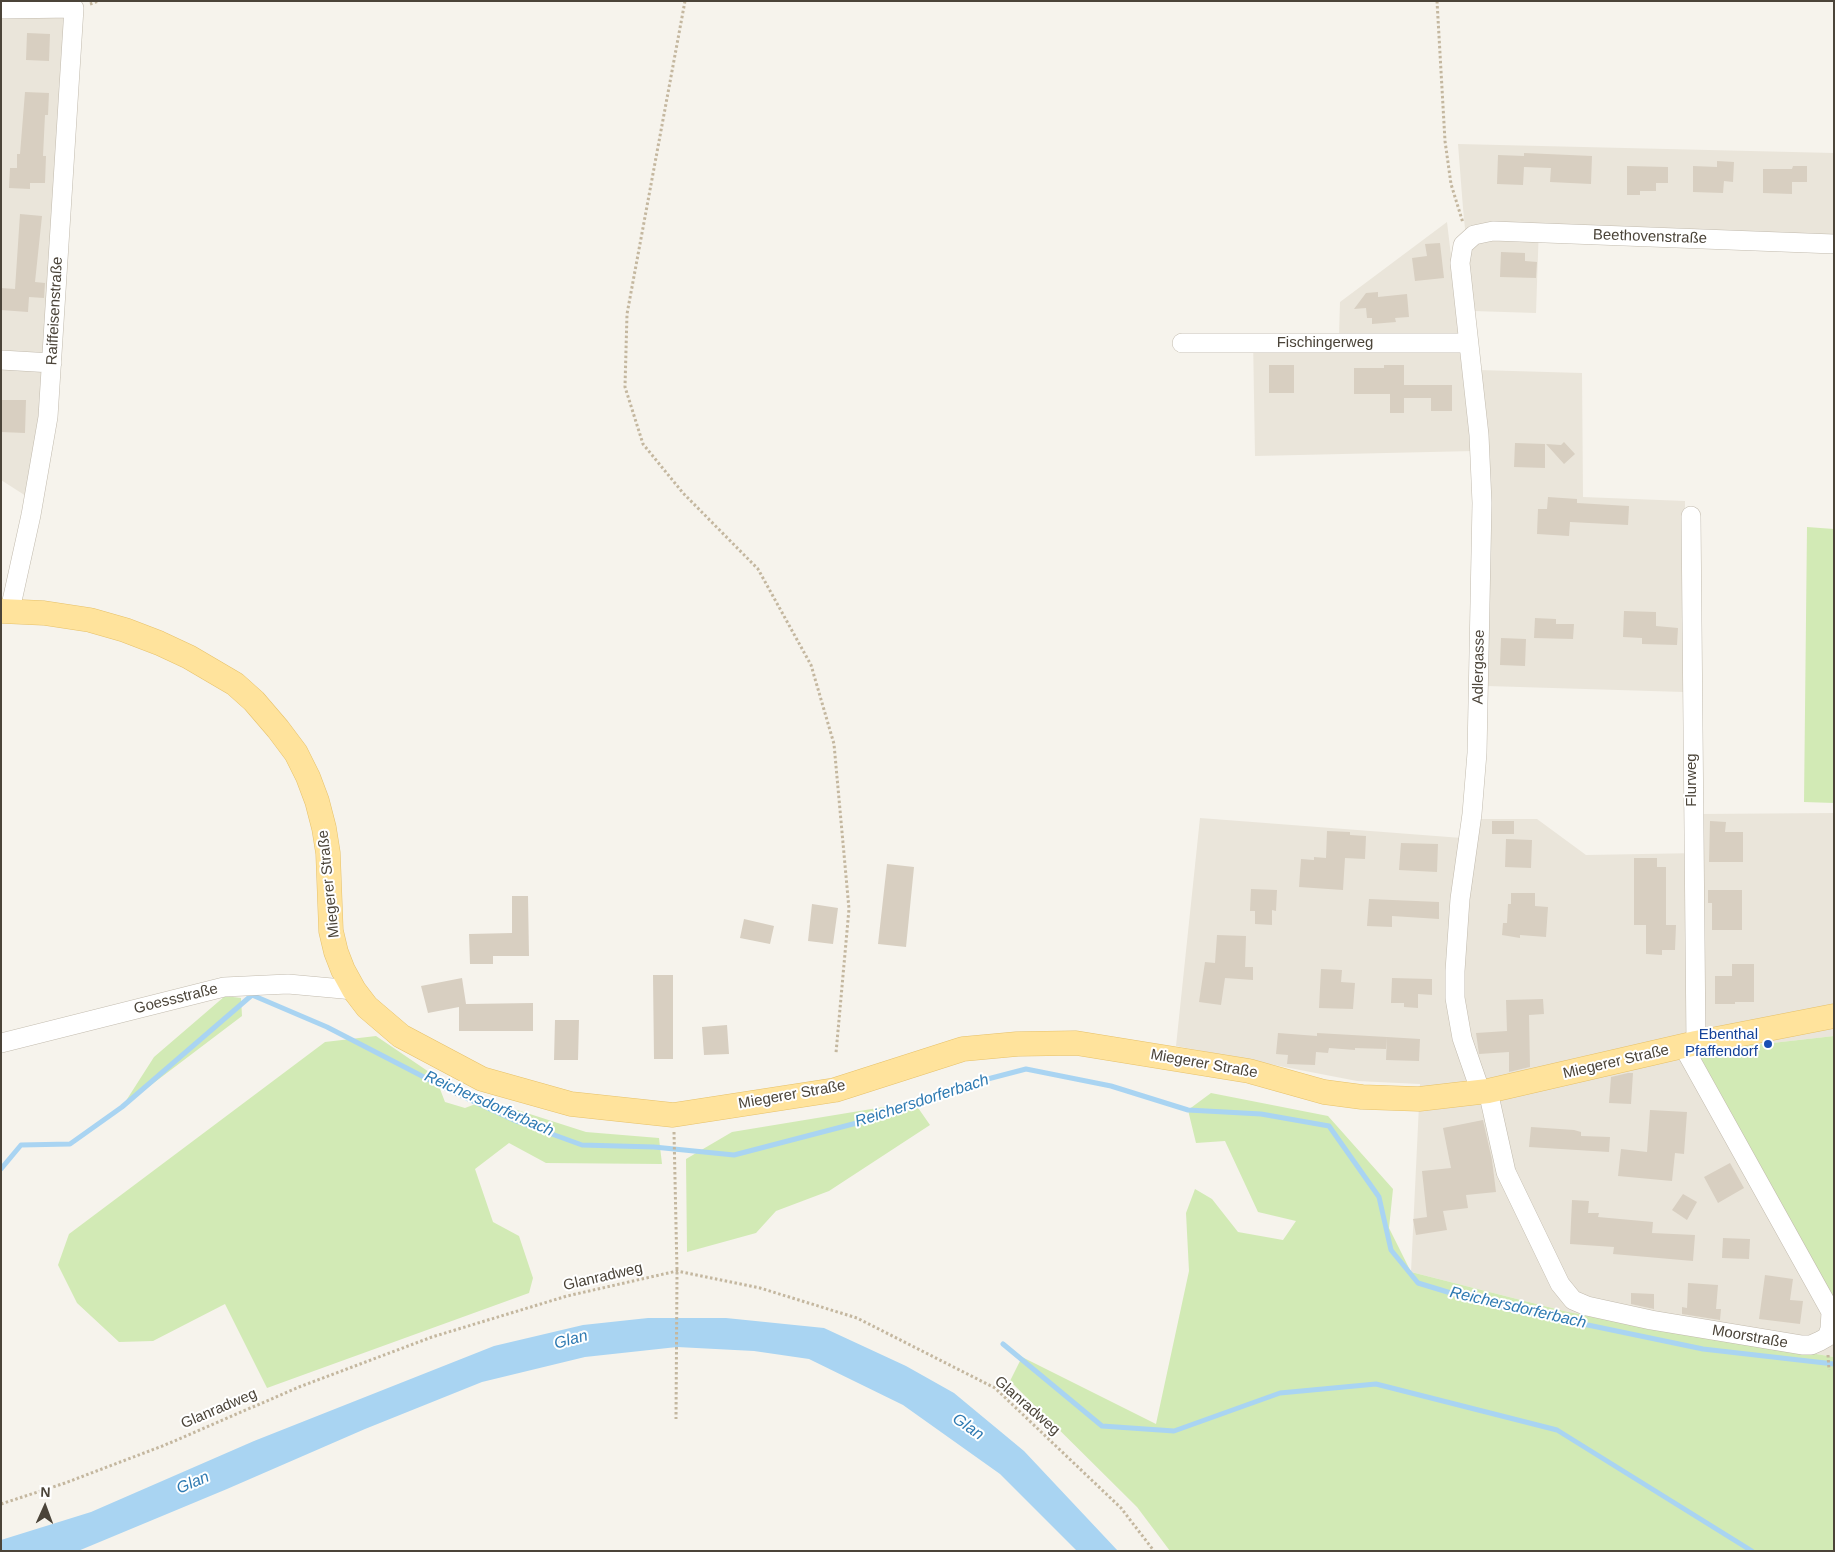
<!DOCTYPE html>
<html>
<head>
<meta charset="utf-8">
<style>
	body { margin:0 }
	#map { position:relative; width:1835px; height:1552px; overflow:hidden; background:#f6f3ec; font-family:Helvetica,sans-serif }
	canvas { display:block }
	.frame { position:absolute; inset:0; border:2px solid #4b4439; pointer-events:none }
	.north { position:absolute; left:20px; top:1482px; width:50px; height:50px; -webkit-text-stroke:4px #fff; paint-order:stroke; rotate:2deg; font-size:14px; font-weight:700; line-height:20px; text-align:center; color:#4b4439 }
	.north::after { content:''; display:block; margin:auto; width:18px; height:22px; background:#4b4439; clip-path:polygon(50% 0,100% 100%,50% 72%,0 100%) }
</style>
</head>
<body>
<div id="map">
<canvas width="1835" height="1552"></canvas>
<div class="frame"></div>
<div class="north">N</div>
</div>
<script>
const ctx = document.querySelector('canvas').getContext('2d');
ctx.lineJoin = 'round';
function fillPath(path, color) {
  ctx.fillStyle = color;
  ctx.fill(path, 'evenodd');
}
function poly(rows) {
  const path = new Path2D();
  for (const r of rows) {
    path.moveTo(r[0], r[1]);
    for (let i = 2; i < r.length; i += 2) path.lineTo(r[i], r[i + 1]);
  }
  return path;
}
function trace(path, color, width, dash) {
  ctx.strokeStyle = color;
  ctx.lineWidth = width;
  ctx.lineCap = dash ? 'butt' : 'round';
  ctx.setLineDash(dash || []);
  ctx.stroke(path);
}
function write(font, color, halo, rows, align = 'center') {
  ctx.font = font + ' Helvetica,sans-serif';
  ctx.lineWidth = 4;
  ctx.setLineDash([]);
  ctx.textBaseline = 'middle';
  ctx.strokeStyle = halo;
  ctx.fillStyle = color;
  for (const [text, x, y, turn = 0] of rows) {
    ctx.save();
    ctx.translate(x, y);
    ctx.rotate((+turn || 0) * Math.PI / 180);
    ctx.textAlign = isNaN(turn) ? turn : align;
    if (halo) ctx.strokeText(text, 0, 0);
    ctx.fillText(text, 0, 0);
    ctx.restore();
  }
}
fillPath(poly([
	[66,13,43,408,26,496,1,480,1,15],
	[1458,144,1834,153,1834,236,1539,225,1536,313,1473,311,1463,208],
	[1447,222,1474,451,1255,456,1253,337,1339,336,1340,302],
	[1478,370,1582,373,1583,497,1685,501,1684,692,1487,686],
	[1834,813,1834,1036,1694,1052,1834,1306,1834,1357,1568,1312,1411,1272,1420,1084,1357,1081,1176,1046,1200,818,1462,838,1478,819,1537,819,1586,855,1699,853,1699,814]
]), '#eae5da');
fillPath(poly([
	[1807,527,1834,529,1834,803,1804,802],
	[225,996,241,998,242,1016,122,1107,154,1057],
	[376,1036,435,1076,445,1102,465,1108,486,1100,586,1132,659,1138,662,1164,546,1163,509,1143,475,1169,493,1222,519,1236,533,1278,529,1293,267,1388,225,1304,153,1341,119,1342,77,1303,58,1265,69,1234,325,1042],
	[1834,1036,1834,1306,1693,1052],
	[1211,1093,1328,1116,1393,1189,1389,1228,1411,1272,1568,1312,1834,1357,1834,1551,1170,1551,1137,1507,1010,1381,1022,1357,1156,1424,1189,1271,1186,1213,1195,1189,1212,1199,1238,1232,1283,1240,1296,1221,1258,1212,1225,1141,1196,1143,1188,1110],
	[914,1102,930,1125,829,1191,776,1211,756,1233,687,1252,686,1159,732,1132]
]), '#d2eab5');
fillPath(poly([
	[648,1318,726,1318,824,1328,906,1366,954,1393,1024,1451,1118,1551,1077,1551,1000,1474,903,1405,809,1359,754,1351,677,1347,585,1357,482,1382,365,1429,227,1489,78,1551,1,1551,1,1540,91,1512,254,1441,494,1346,583,1325]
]), '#a9d4f2');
trace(poly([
	[1,1169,21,1145,70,1144,122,1107,252,995,327,1027,451,1091,516,1121,582,1145,654,1147,734,1155,876,1118,957,1087,1026,1069,1111,1086,1188,1110,1261,1114,1329,1126,1379,1197,1391,1250,1418,1283,1487,1304,1703,1349,1834,1364],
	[1003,1344,1102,1426,1174,1431,1280,1393,1376,1384,1557,1430,1752,1551]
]), '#a9d4f2', 5);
fillPath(poly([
	[27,33,50,34,49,61,26,60],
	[25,92,49,93,48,115,45,115,43,156,46,156,45,183,30,183,30,189,9,188,10,168,17,168,17,154,20,154],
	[1524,153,1592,156,1591,184,1550,182,1551,168,1524,167,1523,185,1497,184,1498,155,1524,156],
	[1717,161,1734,162,1733,182,1724,181,1723,193,1693,192,1693,166,1717,167],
	[1627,166,1668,167,1668,183,1656,183,1656,191,1640,191,1640,195,1627,195],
	[1793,166,1807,166,1807,182,1792,182,1792,194,1763,193,1763,169,1792,169],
	[20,214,42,216,35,282,45,283,44,298,29,297,28,312,1,310,1,288,15,289],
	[1440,243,1444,278,1415,281,1412,258,1427,256,1425,244],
	[1501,252,1525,253,1525,261,1537,262,1536,278,1500,277],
	[1378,292,1378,297,1407,294,1409,317,1395,318,1396,322,1372,324,1372,318,1367,318,1366,308,1354,309,1366,293],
	[1269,365,1294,365,1294,393,1269,393],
	[1384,365,1404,365,1404,385,1452,385,1452,411,1431,411,1431,398,1404,398,1404,413,1390,413,1390,394,1354,394,1354,368,1384,368],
	[1,400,26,400,25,433,1,432],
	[1564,442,1575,454,1564,464,1546,444,1561,445],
	[1515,443,1545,444,1545,468,1514,467],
	[1548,497,1577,499,1577,503,1629,506,1628,525,1570,522,1569,536,1537,534,1538,509,1547,509],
	[1624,611,1656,612,1656,626,1678,628,1677,645,1642,644,1642,638,1623,637],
	[1535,618,1556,619,1556,624,1574,624,1573,639,1534,638],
	[1501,638,1526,639,1525,666,1500,665],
	[1492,821,1514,821,1514,834,1492,834],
	[1710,821,1726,822,1725,832,1743,832,1743,862,1709,862],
	[1327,831,1350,832,1350,835,1366,836,1365,859,1345,858,1343,890,1299,887,1301,859,1314,860,1314,857,1326,858],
	[1506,839,1532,840,1531,868,1505,867],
	[1401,843,1438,844,1437,872,1399,870],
	[1634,858,1657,858,1657,867,1666,867,1666,925,1676,925,1675,950,1662,950,1662,955,1646,954,1646,925,1634,925],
	[887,864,914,867,906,947,878,944],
	[1251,889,1277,890,1276,911,1272,910,1272,925,1255,924,1255,911,1250,911],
	[1708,890,1742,890,1742,930,1712,930,1712,903,1708,903],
	[1511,893,1535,893,1535,906,1548,907,1546,937,1520,935,1520,938,1502,935,1503,923,1507,923,1508,904,1511,904],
	[512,896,528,896,529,956,493,956,493,964,470,964,469,934,512,933],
	[1369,899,1439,902,1439,919,1392,916,1392,927,1367,926],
	[812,904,838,908,833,944,808,941],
	[744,919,774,926,770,944,740,938],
	[1217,935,1246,936,1245,967,1253,967,1253,980,1225,978,1221,1005,1199,1002,1205,962,1215,963],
	[1732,964,1754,964,1754,1002,1735,1002,1735,1004,1715,1004,1715,976,1732,976],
	[1321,969,1342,970,1341,982,1355,983,1353,1009,1319,1008],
	[653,975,673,975,673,1059,654,1059],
	[462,978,466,1004,533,1003,533,1031,459,1031,459,1007,428,1013,421,986],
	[1392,978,1432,979,1432,995,1418,994,1418,1008,1404,1007,1404,1003,1391,1003],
	[1543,999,1544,1014,1529,1015,1530,1067,1509,1072,1509,1052,1479,1054,1476,1033,1507,1031,1506,1000],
	[555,1020,579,1020,578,1060,554,1060],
	[727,1025,729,1054,704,1055,702,1027],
	[1278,1033,1317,1036,1317,1033,1387,1037,1386,1049,1355,1048,1355,1050,1329,1048,1328,1053,1316,1052,1315,1065,1287,1064,1288,1055,1276,1054],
	[1387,1037,1420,1039,1419,1061,1386,1060],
	[1628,1073,1633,1073,1631,1104,1609,1103,1611,1077],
	[1650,1110,1687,1112,1684,1154,1675,1153,1672,1181,1618,1176,1621,1149,1647,1152],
	[1483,1120,1492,1160,1496,1192,1466,1195,1468,1208,1443,1211,1447,1230,1416,1235,1413,1219,1427,1217,1422,1171,1451,1168,1443,1128],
	[1531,1127,1574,1130,1581,1132,1581,1136,1610,1137,1609,1152,1529,1147],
	[1730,1163,1744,1188,1718,1203,1704,1177],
	[1683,1194,1697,1202,1687,1220,1672,1210],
	[1572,1200,1589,1201,1588,1213,1599,1213,1598,1217,1653,1222,1652,1233,1695,1235,1693,1261,1613,1254,1614,1247,1570,1244],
	[1723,1238,1750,1239,1749,1259,1722,1258],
	[1765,1275,1793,1279,1790,1300,1803,1301,1800,1324,1759,1319],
	[1688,1283,1718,1285,1716,1309,1721,1309,1720,1320,1682,1314,1682,1307,1687,1308],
	[1631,1293,1654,1294,1654,1309,1631,1304]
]), '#d8cfc1');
const minor = poly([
	[1,9,74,8,48,417,31,515,10,610],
	[1182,343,1468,343],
	[1,360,52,363],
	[1691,516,1696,1043],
	[1,1043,224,987,288,984,354,990],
	[1488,1091,1506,1172,1560,1284,1573,1300,1587,1306,1651,1320,1802,1345,1811,1345,1820,1341,1827,1337,1830,1329,1831,1312,1683,1046],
	[1481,1093,1462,1038,1455,998,1455,971,1460,899,1472,814,1477,753,1482,503,1479,435,1460,263,1463,245,1474,235,1493,231,1834,244]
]);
const major = poly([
	[1,611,44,613,90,620,125,630,159,643,189,657,235,684,254,701,278,729,296,753,308,777,317,801,324,828,328,853,331,931,336,952,343,970,354,990,367,1007,401,1036,482,1079,571,1104,673,1115,835,1090,963,1049,1017,1044,1076,1043,1249,1071,1324,1092,1362,1097,1419,1099,1488,1091,1696,1043,1834,1016]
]);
trace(minor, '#c2bbae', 20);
trace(major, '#e6c16a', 25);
trace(poly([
	[685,1,627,314,625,387,643,444,683,493,758,569,811,665,834,744,849,909,836,1053],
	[1437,1,1445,141,1451,184,1463,223],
	[90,4,99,1],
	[674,1132,677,1271,676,1419],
	[1828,1355,1829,1370],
	[1,1504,65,1483,165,1445,299,1387,432,1337,567,1296,677,1271,760,1288,857,1318,995,1388,1121,1508,1154,1551]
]), '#c4b79f', 3, [2.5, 2.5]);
trace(minor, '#fff', 19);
trace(major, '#ffe39c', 24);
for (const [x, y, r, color] of [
	[1768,1044,5,"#1a4fb4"]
]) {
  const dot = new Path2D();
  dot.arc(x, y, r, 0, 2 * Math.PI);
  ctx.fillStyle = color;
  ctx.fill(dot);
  trace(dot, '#fff', 2);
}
write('15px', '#4b4439', '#fff', [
	["Beethovenstraße",1650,237,2],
	["Raiffeisenstraße",55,311,-87],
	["Fischingerweg",1325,343],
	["Adlergasse",1479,667,-89],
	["Flurweg",1692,780,-90],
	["Miegerer Straße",329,884,-96],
	["Goessstraße",176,999,-14],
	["Miegerer Straße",1616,1062,-13],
	["Miegerer Straße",1204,1064,10],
	["Miegerer Straße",792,1095,-10],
	["Glanradweg",603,1277,-13],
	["Moorstraße",1750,1337,10],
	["Glanradweg",1027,1406,41],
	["Glanradweg",219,1409,-23]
]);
write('15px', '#164399', '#fff', [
	["Ebenthal",1758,1035],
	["Pfaffendorf",1758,1052]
], 'right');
write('italic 16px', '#2e7ab2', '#fff', [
	["Reichersdorferbach",922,1101,-18],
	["Reichersdorferbach",489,1104,24],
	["Reichersdorferbach",1518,1308,13],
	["Glan",571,1340,-15],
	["Glan",968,1427,35],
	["Glan",193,1483,-23]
]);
</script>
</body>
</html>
